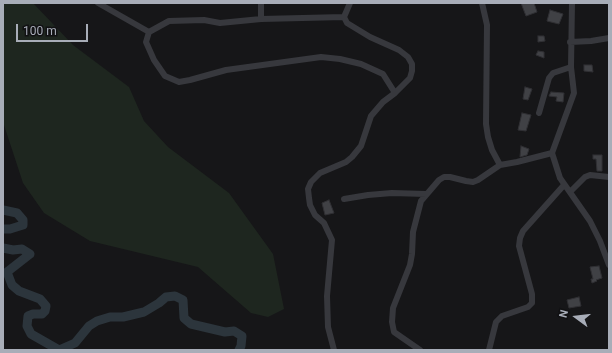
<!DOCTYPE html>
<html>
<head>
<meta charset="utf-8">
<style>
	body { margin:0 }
	#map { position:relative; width:612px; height:353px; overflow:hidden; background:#161618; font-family:Roboto,sans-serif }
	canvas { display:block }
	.frame { position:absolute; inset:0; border:4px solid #a8adb8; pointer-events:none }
	.north { position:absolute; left:556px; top:297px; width:40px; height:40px; -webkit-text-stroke:3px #111113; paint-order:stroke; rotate:285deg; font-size:11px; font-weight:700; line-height:16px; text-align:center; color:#a8adb8 }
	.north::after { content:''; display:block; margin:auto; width:14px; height:18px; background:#a8adb8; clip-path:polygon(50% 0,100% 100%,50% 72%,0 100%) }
	.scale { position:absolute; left:16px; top:24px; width:72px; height:18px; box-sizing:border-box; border:2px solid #a8adb8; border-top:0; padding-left:5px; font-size:12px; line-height:14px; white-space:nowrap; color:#a8adb8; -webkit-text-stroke:3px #111113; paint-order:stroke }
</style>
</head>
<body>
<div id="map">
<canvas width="612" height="353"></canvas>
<div class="frame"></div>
<div class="north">N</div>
<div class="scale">100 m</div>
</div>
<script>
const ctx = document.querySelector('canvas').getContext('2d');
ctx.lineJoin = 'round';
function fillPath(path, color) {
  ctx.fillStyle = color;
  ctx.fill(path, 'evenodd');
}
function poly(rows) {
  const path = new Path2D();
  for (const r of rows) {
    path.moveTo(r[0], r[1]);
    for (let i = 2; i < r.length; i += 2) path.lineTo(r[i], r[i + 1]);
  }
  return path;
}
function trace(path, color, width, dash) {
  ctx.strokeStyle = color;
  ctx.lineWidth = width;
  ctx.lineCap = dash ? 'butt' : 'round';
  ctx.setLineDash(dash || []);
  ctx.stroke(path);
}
fillPath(poly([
	[3,3,33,3,73,45,129,87,144,121,168,147,229,193,273,254,284,309,268,317,251,313,198,267,90,241,44,213,23,183,3,122]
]), '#1e261f');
trace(poly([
	[3,210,17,213,23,220,23,225,10,229,3,229],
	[3,248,13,250,22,249,30,254,7,272,12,285,19,291,40,299,46,306,45,311,42,314,33,314,28,316,27,326,31,334,59,350,75,343,89,326,97,321,110,317,123,317,144,312,159,303,166,297,175,296,183,300,184,318,191,324,225,332,234,331,242,336,241,346,239,350]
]), '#2c353c', 9);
const building = poly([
	[521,3,534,3,537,12,526,16,521,3],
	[550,10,563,14,559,24,547,21,550,10],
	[538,36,544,36,545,41,538,42,538,36],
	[538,51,544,52,544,58,536,55,538,51],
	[584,65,592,65,593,72,584,71,584,65],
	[525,87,532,89,528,100,523,99,525,87],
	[551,92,564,93,563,102,556,101,557,97,549,96,551,92],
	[522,113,531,115,526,131,518,130,522,113],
	[521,146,529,149,527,155,520,157,521,146],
	[593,155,602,155,602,171,597,171,596,159,593,159,593,155],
	[329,200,334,213,325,215,322,203,329,200],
	[599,266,602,278,596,280,597,281,592,283,591,279,593,279,590,267,599,266],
	[579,297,581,306,569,308,567,300,579,297]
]);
fillPath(building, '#404145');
trace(building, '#303034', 1);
trace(poly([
	[98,3,149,32],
	[482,3,487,25,486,124,488,137,492,150,500,165],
	[572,3,571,67,574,93,552,153,560,178,590,221,600,241,609,265],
	[344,17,261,19,220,23,204,20,169,21,149,32,146,42,154,60,165,76,179,82,190,80,226,70,321,57,340,59,361,64,383,74,395,93],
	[261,19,261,3],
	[570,42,591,41,609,38],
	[539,113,549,78,553,73,571,67],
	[570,192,585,177,590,175,609,177],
	[344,199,368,195,392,193,426,194],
	[334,350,328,327,327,296,332,240,324,223,315,215,310,205,309,198,308,189,311,182,320,173,346,162,352,157,361,146,371,116,383,102,395,93,410,78,412,71,412,64,408,57,399,50,370,37,347,23,344,17,350,3],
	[420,350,394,332,392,322,393,308,410,265,412,254,413,232,421,201,439,180,444,177,450,177,466,181,473,182,478,180,500,165,517,162,552,153],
	[489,350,496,322,502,316,528,307,532,303,532,294,519,246,520,238,523,231,564,185]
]), '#37383d', 6);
</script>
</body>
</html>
